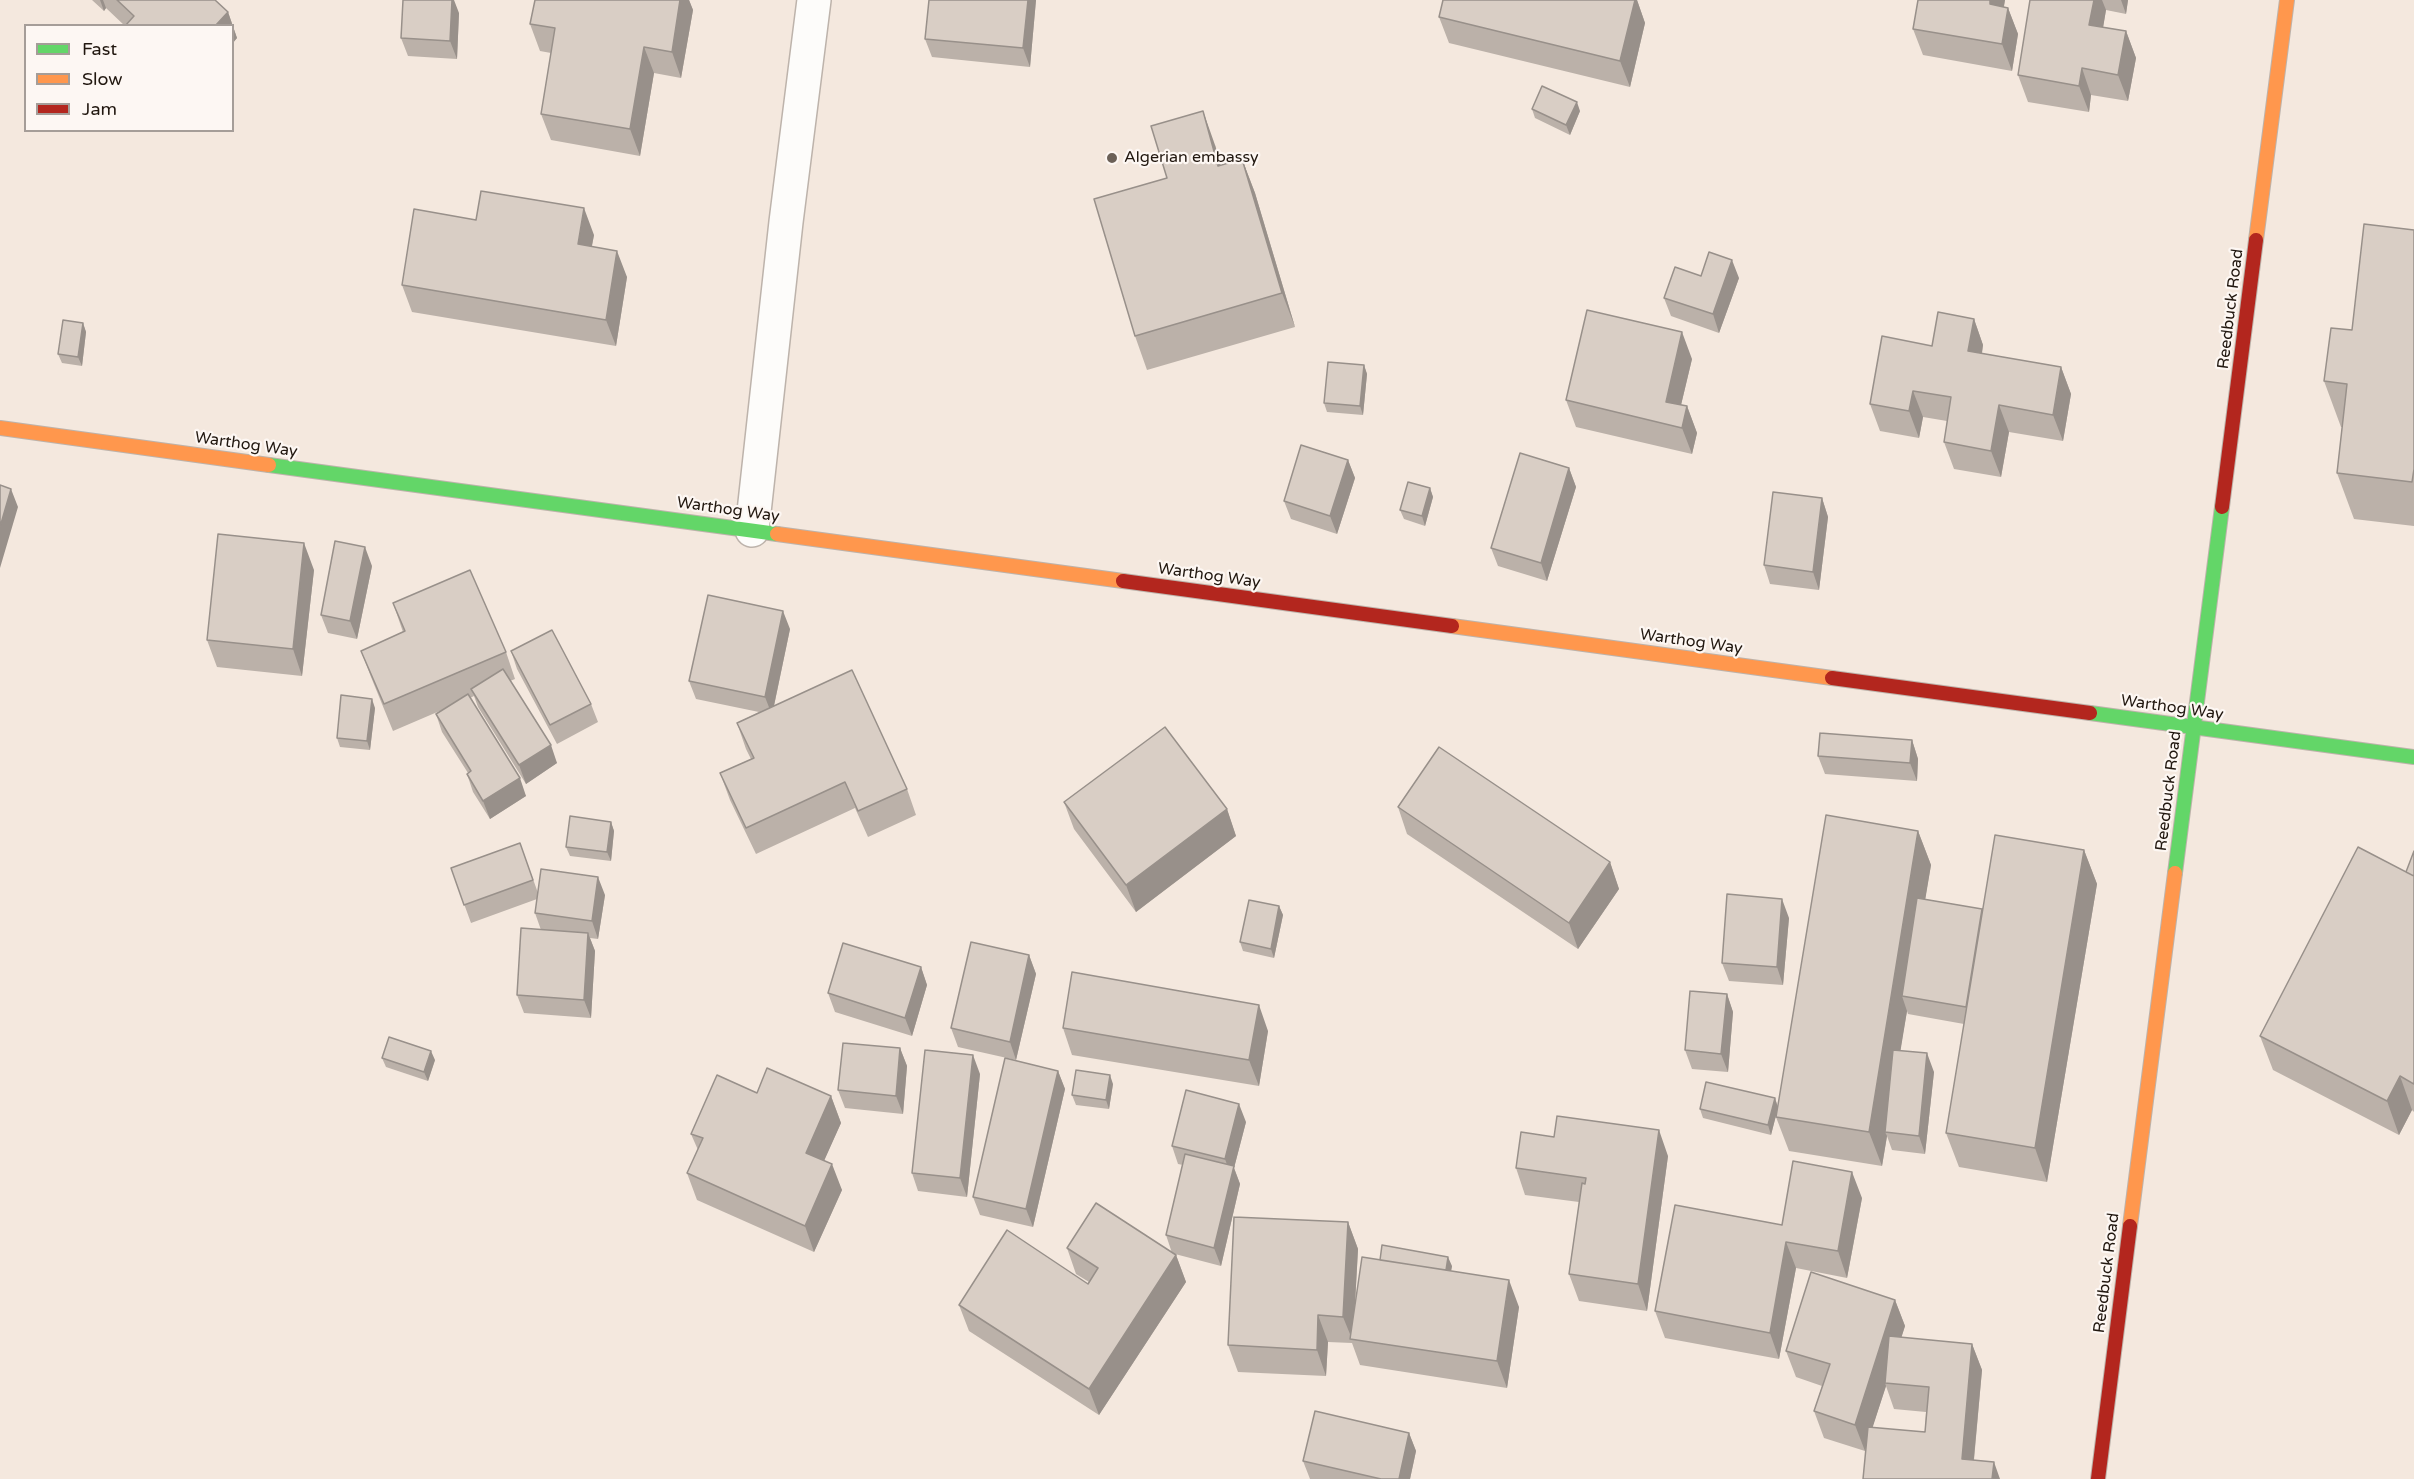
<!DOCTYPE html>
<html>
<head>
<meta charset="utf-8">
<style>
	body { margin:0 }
	#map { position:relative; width:2414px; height:1479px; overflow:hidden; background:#f4e8de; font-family:"Varela Round",sans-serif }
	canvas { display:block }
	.legend { position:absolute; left:24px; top:24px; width:210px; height:108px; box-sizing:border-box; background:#fdf7f3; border:2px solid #a59d98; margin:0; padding:8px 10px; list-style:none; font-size:18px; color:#21170f }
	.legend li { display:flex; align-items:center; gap:12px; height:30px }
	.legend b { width:30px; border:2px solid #a59d98 }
</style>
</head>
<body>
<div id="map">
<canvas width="2414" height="1479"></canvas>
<ul class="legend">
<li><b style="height:8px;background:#63d668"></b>Fast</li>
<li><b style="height:8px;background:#ff974d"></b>Slow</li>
<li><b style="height:8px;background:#b3261e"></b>Jam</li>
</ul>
</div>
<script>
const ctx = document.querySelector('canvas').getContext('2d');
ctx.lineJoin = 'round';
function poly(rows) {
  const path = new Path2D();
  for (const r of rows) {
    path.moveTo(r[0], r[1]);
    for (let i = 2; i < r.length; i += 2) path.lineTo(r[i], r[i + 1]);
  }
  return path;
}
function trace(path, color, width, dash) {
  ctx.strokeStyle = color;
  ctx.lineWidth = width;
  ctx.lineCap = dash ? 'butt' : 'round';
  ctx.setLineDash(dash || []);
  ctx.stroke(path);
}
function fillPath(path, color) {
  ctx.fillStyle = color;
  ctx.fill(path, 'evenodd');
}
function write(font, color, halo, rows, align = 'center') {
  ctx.font = font + ' "Varela Round",sans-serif';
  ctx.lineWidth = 4.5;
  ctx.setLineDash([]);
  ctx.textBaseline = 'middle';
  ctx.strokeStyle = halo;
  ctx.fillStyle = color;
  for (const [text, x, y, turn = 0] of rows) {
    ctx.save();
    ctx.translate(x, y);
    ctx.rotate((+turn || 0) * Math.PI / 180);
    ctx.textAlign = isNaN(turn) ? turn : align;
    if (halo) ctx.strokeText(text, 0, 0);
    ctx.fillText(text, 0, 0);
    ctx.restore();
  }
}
const street = poly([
	[752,530,786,222,814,0]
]);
const fast = poly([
	[269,465,777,534],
	[2090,713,2414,757],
	[2175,873,2222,507]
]);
const slow = poly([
	[2256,240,2287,0],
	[0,428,269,465],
	[777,534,1123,581],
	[1452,626,1832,678],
	[2130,1226,2175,873]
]);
const jam = poly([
	[2222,507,2256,240],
	[1123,581,1452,626],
	[1832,678,2090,713],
	[2098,1479,2130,1226]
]);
trace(street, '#bdb3ab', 36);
trace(fast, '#bdb3ab', 16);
trace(slow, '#bdb3ab', 16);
trace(jam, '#bdb3ab', 16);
trace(street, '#fdfcfa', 33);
trace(fast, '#63d668', 14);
trace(slow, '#ff974d', 14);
trace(jam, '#b3261e', 14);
fillPath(poly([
	[92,0,215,0,228,12,237,38,232,44,232,26,125,26,106,8,104,11],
	[535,0,689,0,693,10,681,78,654,73,640,156,551,140,541,114,551,53,540,51,530,24],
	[1036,0,1030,67,932,57,925,39],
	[1443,0,1637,0,1645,23,1630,87,1449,43,1439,17],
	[1918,0,2005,0,2004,7,2008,8,2018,34,2012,71,1923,55,1913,29],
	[2030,0,2128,0,2126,14,2106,10,2103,27,2126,31,2136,58,2128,101,2091,95,2089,112,2028,102,2018,75],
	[459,13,457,59,408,56,401,38],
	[1532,109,1580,111,1570,135,1535,118],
	[1215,145,1221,165,1242,159,1255,193,1295,327,1147,370,1135,336,1167,178],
	[2414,230,2414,526,2354,519,2337,473,2342,427,2341,427,2324,381,2352,330],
	[594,235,592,246,627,277,616,346,412,312,402,285],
	[1701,276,1739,278,1719,333,1671,316,1664,298],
	[1974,319,1983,345,1982,354,2061,367,2071,394,2063,441,2009,432,2001,477,1954,469,1944,442,1947,421,1923,417,1919,438,1880,431,1870,404,1932,346],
	[83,323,86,332,82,366,62,363,58,354],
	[1692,359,1681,405,1687,406,1697,433,1692,454,1576,427,1566,400],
	[1364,365,1367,374,1363,415,1327,412,1324,403],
	[1348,460,1355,478,1337,534,1291,519,1284,501],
	[1569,468,1576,487,1547,581,1498,566,1491,548],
	[1430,488,1433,497,1425,526,1404,519,1400,510],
	[1822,498,1828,517,1819,590,1770,584,1764,565],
	[372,566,357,639,328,633,321,615],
	[314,570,302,676,217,667,207,640],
	[393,603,506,652,515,679,510,681,557,763,526,784,478,707,474,696,470,698,526,796,490,819,473,792,467,774,468,773,442,732,436,714,442,710,393,731,371,677,361,651,403,632],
	[790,629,774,706,907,789,916,815,868,837,855,808,756,854,730,800,720,773,751,759,746,749,737,723,759,712,696,699,689,681],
	[511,651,591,704,598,722,557,744,517,669],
	[375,708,370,750,340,747,337,738],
	[1912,740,1918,759,1917,781,1825,774,1818,756],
	[1064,802,1227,809,1236,836,1136,912,1074,829],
	[1398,807,1610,862,1619,889,1578,949,1407,834],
	[611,822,614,831,611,861,570,856,566,847],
	[1918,831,1931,865,1925,899,1983,911,2084,850,2097,884,2047,1182,1959,1167,1946,1133,1964,1024,1908,1014,1907,1011,1900,1051,1934,1072,1925,1154,1892,1150,1887,1136,1882,1166,1789,1151,1776,1117,1777,1111,1771,1135,1703,1118,1700,1109,1775,1098,1778,1107],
	[520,843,538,893,605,895,598,939,590,938,595,951,591,1018,524,1013,517,995,541,930,535,913,537,899,471,923,451,868],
	[2414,851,2414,1112,2412,1110,2399,1135,2273,1070,2260,1036,2406,872],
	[1279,906,1283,915,1274,958,1243,951,1240,942],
	[1789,918,1783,985,1729,981,1722,963],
	[1029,955,1036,974,1016,1060,958,1047,951,1028],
	[921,967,927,985,912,1036,835,1012,828,993],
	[1727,994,1733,1012,1728,1072,1692,1069,1685,1050],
	[1063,1028,1268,1031,1259,1086,1072,1055],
	[900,1048,907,1066,903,1114,845,1108,838,1090],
	[382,1058,435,1060,428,1081,386,1067],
	[1058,1071,1065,1089,1033,1227,980,1215,973,1197],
	[980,1074,967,1197,918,1191,912,1173],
	[1113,1084,1109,1109,1076,1105,1072,1095],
	[757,1093,831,1096,841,1123,824,1160,842,1190,814,1252,697,1200,687,1173,698,1150,691,1134],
	[1246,1122,1234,1168,1240,1184,1221,1266,1175,1254,1176,1255,1186,1282,1099,1415,969,1331,959,1305,1088,1284,1089,1282,1076,1274,1067,1248,1172,1253,1166,1235,1183,1165,1178,1164,1172,1146],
	[1554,1137,1668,1156,1647,1311,1579,1301,1569,1274,1579,1202,1525,1195,1516,1168],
	[1862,1198,1847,1278,1796,1268,1779,1359,1665,1338,1655,1311,1782,1225],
	[1348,1222,1358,1249,1355,1306,1380,1260,1452,1266,1451,1271,1519,1307,1507,1388,1360,1365,1352,1343,1328,1342,1326,1376,1238,1372,1228,1345],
	[1895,1300,1905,1326,1901,1338,1972,1344,1982,1370,1974,1460,2000,1479,1866,1446,1865,1451,1824,1438,1814,1411,1822,1386,1796,1377,1786,1351],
	[1886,1386,1894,1409,1926,1412,1925,1432,1872,1428],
	[1409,1433,1416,1451,1410,1479,1310,1479,1303,1461]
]), '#bbb1a9');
fillPath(poly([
	[100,0,103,0,106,8,104,11],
	[452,0,454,0,459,13,457,59,450,41],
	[680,0,689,0,693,10,681,78,672,52],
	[1028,0,1036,0,1030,67,1023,48],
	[1635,0,1637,0,1645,23,1630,87,1620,61],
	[1990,0,2005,0,1999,31,1990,4],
	[2094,0,2102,0,2106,10,2099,52,2089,25],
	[2121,0,2128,0,2126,14],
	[2008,8,2018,34,2012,71,2002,44],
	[228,12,237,38,232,44,232,26,215,26],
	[2126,31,2136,58,2128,101,2118,75],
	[644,47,654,73,640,156,630,129],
	[2082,68,2091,95,2089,112,2079,86],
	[1577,102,1580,111,1570,135,1566,125],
	[1203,111,1215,145,1231,200,1218,166],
	[1242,159,1255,193,1295,327,1282,293],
	[584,208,594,235,587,270,578,244],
	[617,251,627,277,616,346,606,320],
	[1732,260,1739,278,1719,333,1713,314],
	[1974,319,1983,345,1978,378,1968,351],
	[83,323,86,332,82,366,78,357],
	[1682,332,1692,359,1676,426,1666,402],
	[1364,365,1367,374,1363,415,1360,406],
	[2061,367,2071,394,2063,441,2053,415],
	[1913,391,1923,417,1919,438,1909,411],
	[1999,405,2009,432,2001,477,1991,451],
	[1687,406,1697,433,1692,454,1682,428],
	[1348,460,1355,478,1337,534,1330,516],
	[1569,468,1576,487,1547,581,1541,563],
	[1430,488,1433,497,1425,526,1422,516],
	[11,489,18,507,0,568,0,527],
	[1822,498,1828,517,1819,590,1813,572],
	[304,543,314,570,302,676,293,649],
	[365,547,372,566,357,639,350,621],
	[783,611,790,629,772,715,765,697],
	[372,699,375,708,370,750,367,741],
	[1912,740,1918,759,1917,781,1910,763],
	[551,745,557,763,526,784,519,765],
	[520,778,526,796,490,819,483,801],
	[1227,809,1236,836,1136,912,1126,885],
	[611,822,614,831,611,861,607,852],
	[1918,831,1931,865,1909,997,1902,996,1907,1011,1887,1133,1885,1132,1887,1136,1882,1166,1869,1132],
	[2084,850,2097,884,2047,1182,2035,1148],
	[1610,862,1619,889,1578,949,1569,923],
	[598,877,605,895,598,939,592,921],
	[1782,899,1789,918,1783,985,1777,967],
	[1279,906,1283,915,1274,958,1271,949],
	[1982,909,1988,927,1972,1025,1966,1007],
	[588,933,595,951,591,1018,584,1000],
	[1029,955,1036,974,1016,1060,1010,1042],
	[921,967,927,985,912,1036,905,1018],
	[1727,994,1733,1012,1728,1072,1721,1054],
	[1259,1005,1268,1031,1259,1086,1249,1060],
	[900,1048,907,1066,903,1114,896,1096],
	[431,1051,435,1060,428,1081,424,1072],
	[1927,1053,1934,1072,1925,1154,1919,1136],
	[973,1055,980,1074,967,1197,960,1178],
	[1058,1071,1065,1089,1033,1227,1026,1209],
	[1110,1075,1113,1084,1109,1109,1106,1100],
	[2400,1076,2412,1110,2399,1135,2387,1101],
	[831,1096,841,1123,816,1179,806,1153],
	[1775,1098,1778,1108,1771,1135,1768,1125],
	[1239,1104,1246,1122,1234,1168,1240,1184,1221,1266,1214,1248,1231,1176,1225,1159],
	[1659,1130,1668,1156,1647,1311,1638,1284],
	[832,1164,842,1190,814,1252,805,1226],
	[1852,1172,1862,1198,1847,1278,1838,1251],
	[1348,1222,1358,1249,1353,1339,1352,1339,1343,1317],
	[1786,1242,1796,1268,1779,1359,1770,1333],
	[1176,1255,1186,1282,1099,1415,1089,1389],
	[1448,1257,1452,1266,1447,1292,1443,1283],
	[1509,1280,1519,1307,1507,1388,1497,1361],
	[1895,1300,1905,1326,1887,1383,1885,1383,1886,1386,1865,1451,1855,1425],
	[1318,1315,1328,1342,1326,1376,1317,1350],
	[1972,1344,1982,1370,1972,1479,1962,1459],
	[1409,1433,1416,1451,1410,1479,1399,1479],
	[1994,1462,2000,1479,1992,1479]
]), '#98908a');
const building = poly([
	[117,0,215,0,228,12,215,26,125,26,134,16,117,0],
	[403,0,452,0,450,41,401,38,403,0],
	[535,0,680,0,672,52,644,47,630,129,541,114,555,28,530,24,535,0],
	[929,0,1028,0,1023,48,925,39,929,0],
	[1443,0,1635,0,1620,61,1439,17,1443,0],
	[1918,0,1990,0,1990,4,2008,8,2002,44,1913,29,1918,0],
	[2030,0,2094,0,2089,25,2126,31,2118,75,2082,68,2079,86,2018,75,2030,0],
	[1542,86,1577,102,1566,125,1532,109,1542,86],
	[1203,111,1218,166,1242,159,1282,293,1135,336,1094,199,1167,178,1151,126,1203,111],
	[481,191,584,208,578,244,617,251,606,320,402,285,414,209,476,220,481,191],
	[2364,224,2414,230,2414,469,2412,482,2337,473,2347,384,2324,381,2331,328,2352,330,2364,224],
	[1709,252,1732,260,1713,314,1664,298,1675,267,1701,276,1709,252],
	[1587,310,1682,332,1666,402,1687,406,1682,428,1566,400,1587,310],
	[1938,312,1974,319,1968,351,2061,367,2053,415,1999,405,1991,451,1944,442,1951,397,1913,391,1909,411,1870,404,1882,336,1932,346,1938,312],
	[63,320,83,323,78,357,58,354,63,320],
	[1328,362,1364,365,1360,406,1324,403,1328,362],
	[1301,445,1348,460,1330,516,1284,501,1301,445],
	[1520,453,1569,468,1541,563,1491,548,1520,453],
	[1408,482,1430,488,1422,516,1400,510,1408,482],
	[0,485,11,489,0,527,0,485],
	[1773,492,1822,498,1813,572,1764,565,1773,492],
	[218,534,304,543,293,649,207,640,218,534],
	[335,541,365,547,350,621,321,615,335,541],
	[470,570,506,652,384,704,361,651,405,631,393,603,470,570],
	[708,595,783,611,765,697,689,681,708,595],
	[552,630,591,704,550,725,511,651,552,630],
	[503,669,551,745,519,765,471,689,503,669],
	[852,670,907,789,858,811,845,782,746,828,720,773,754,758,737,723,852,670],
	[468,694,520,778,483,801,467,774,471,771,436,714,468,694],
	[341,695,372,699,367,741,337,738,341,695],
	[1165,727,1227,809,1126,885,1064,802,1165,727],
	[1820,733,1912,740,1910,763,1818,756,1820,733],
	[1439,747,1610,862,1569,923,1398,807,1439,747],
	[1826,815,1918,831,1869,1132,1776,1117,1826,815],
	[570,816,611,822,607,852,566,847,570,816],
	[1995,835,2084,850,2035,1148,1946,1133,1995,835],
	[520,843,533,880,464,905,451,868,520,843],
	[2358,847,2414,876,2414,1084,2400,1076,2387,1101,2260,1036,2358,847],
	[2414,851,2414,876,2406,872,2414,851],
	[541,869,598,877,592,921,535,913,541,869],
	[1727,894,1782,899,1777,967,1722,963,1727,894],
	[1917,898,1982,909,1966,1007,1902,996,1917,898],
	[1249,900,1279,906,1271,949,1240,942,1249,900],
	[521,928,588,933,584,1000,517,995,521,928],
	[971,942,1029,955,1010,1042,951,1028,971,942],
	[843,943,921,967,905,1018,828,993,843,943],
	[1072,972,1259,1005,1249,1060,1063,1028,1072,972],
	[1690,991,1727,994,1721,1054,1685,1050,1690,991],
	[389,1037,431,1051,424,1072,382,1058,389,1037],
	[843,1043,900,1048,896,1096,838,1090,843,1043],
	[925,1050,973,1055,960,1178,912,1173,925,1050],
	[1893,1050,1927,1053,1919,1136,1885,1132,1893,1050],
	[1005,1058,1058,1071,1026,1209,973,1197,1005,1058],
	[767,1068,831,1096,806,1153,832,1164,805,1226,687,1173,703,1138,691,1134,717,1075,757,1093,767,1068],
	[1076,1070,1110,1075,1106,1100,1072,1095,1076,1070],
	[1706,1082,1775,1098,1768,1125,1700,1109,1706,1082],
	[1186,1090,1239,1104,1225,1159,1172,1146,1186,1090],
	[1557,1116,1659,1130,1638,1284,1569,1274,1582,1183,1585,1184,1586,1178,1516,1168,1521,1132,1554,1137,1557,1116],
	[1185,1154,1234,1166,1214,1248,1166,1235,1185,1154],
	[1793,1161,1852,1172,1838,1251,1786,1242,1770,1333,1655,1311,1675,1205,1782,1225,1793,1161],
	[1096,1203,1176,1255,1089,1389,959,1305,1007,1230,1088,1284,1098,1268,1067,1248,1096,1203],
	[1234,1217,1348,1222,1343,1317,1318,1315,1317,1350,1228,1345,1234,1217],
	[1382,1245,1448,1257,1446,1270,1380,1260,1382,1245],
	[1362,1257,1509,1280,1497,1361,1350,1339,1362,1257],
	[1811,1272,1895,1300,1855,1425,1814,1411,1830,1364,1786,1351,1811,1272],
	[1889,1336,1972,1344,1962,1459,1994,1462,1992,1479,1863,1479,1868,1427,1925,1432,1929,1387,1885,1383,1889,1336],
	[1315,1411,1409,1433,1399,1479,1381,1479,1303,1461,1315,1411]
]);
fillPath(building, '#d9cec5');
trace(building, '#98908a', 1.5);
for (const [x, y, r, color] of [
	[1112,158,6,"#6b6057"]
]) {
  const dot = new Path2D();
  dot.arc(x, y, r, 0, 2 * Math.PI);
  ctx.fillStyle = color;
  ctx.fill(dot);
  trace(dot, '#fdf7f3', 2);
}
write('16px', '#21170f', '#fdf7f3', [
	["Algerian embassy",1124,158]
], 'left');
write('16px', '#21170f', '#fdf7f3', [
	["Reedbuck Road",2231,309,-83],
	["Warthog Way",246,445,8],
	["Warthog Way",728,510,8],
	["Warthog Way",1209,576,8],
	["Warthog Way",1691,642,8],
	["Warthog Way",2172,708,8],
	["Reedbuck Road",2169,791,-83],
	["Reedbuck Road",2107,1273,-83]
]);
</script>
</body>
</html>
